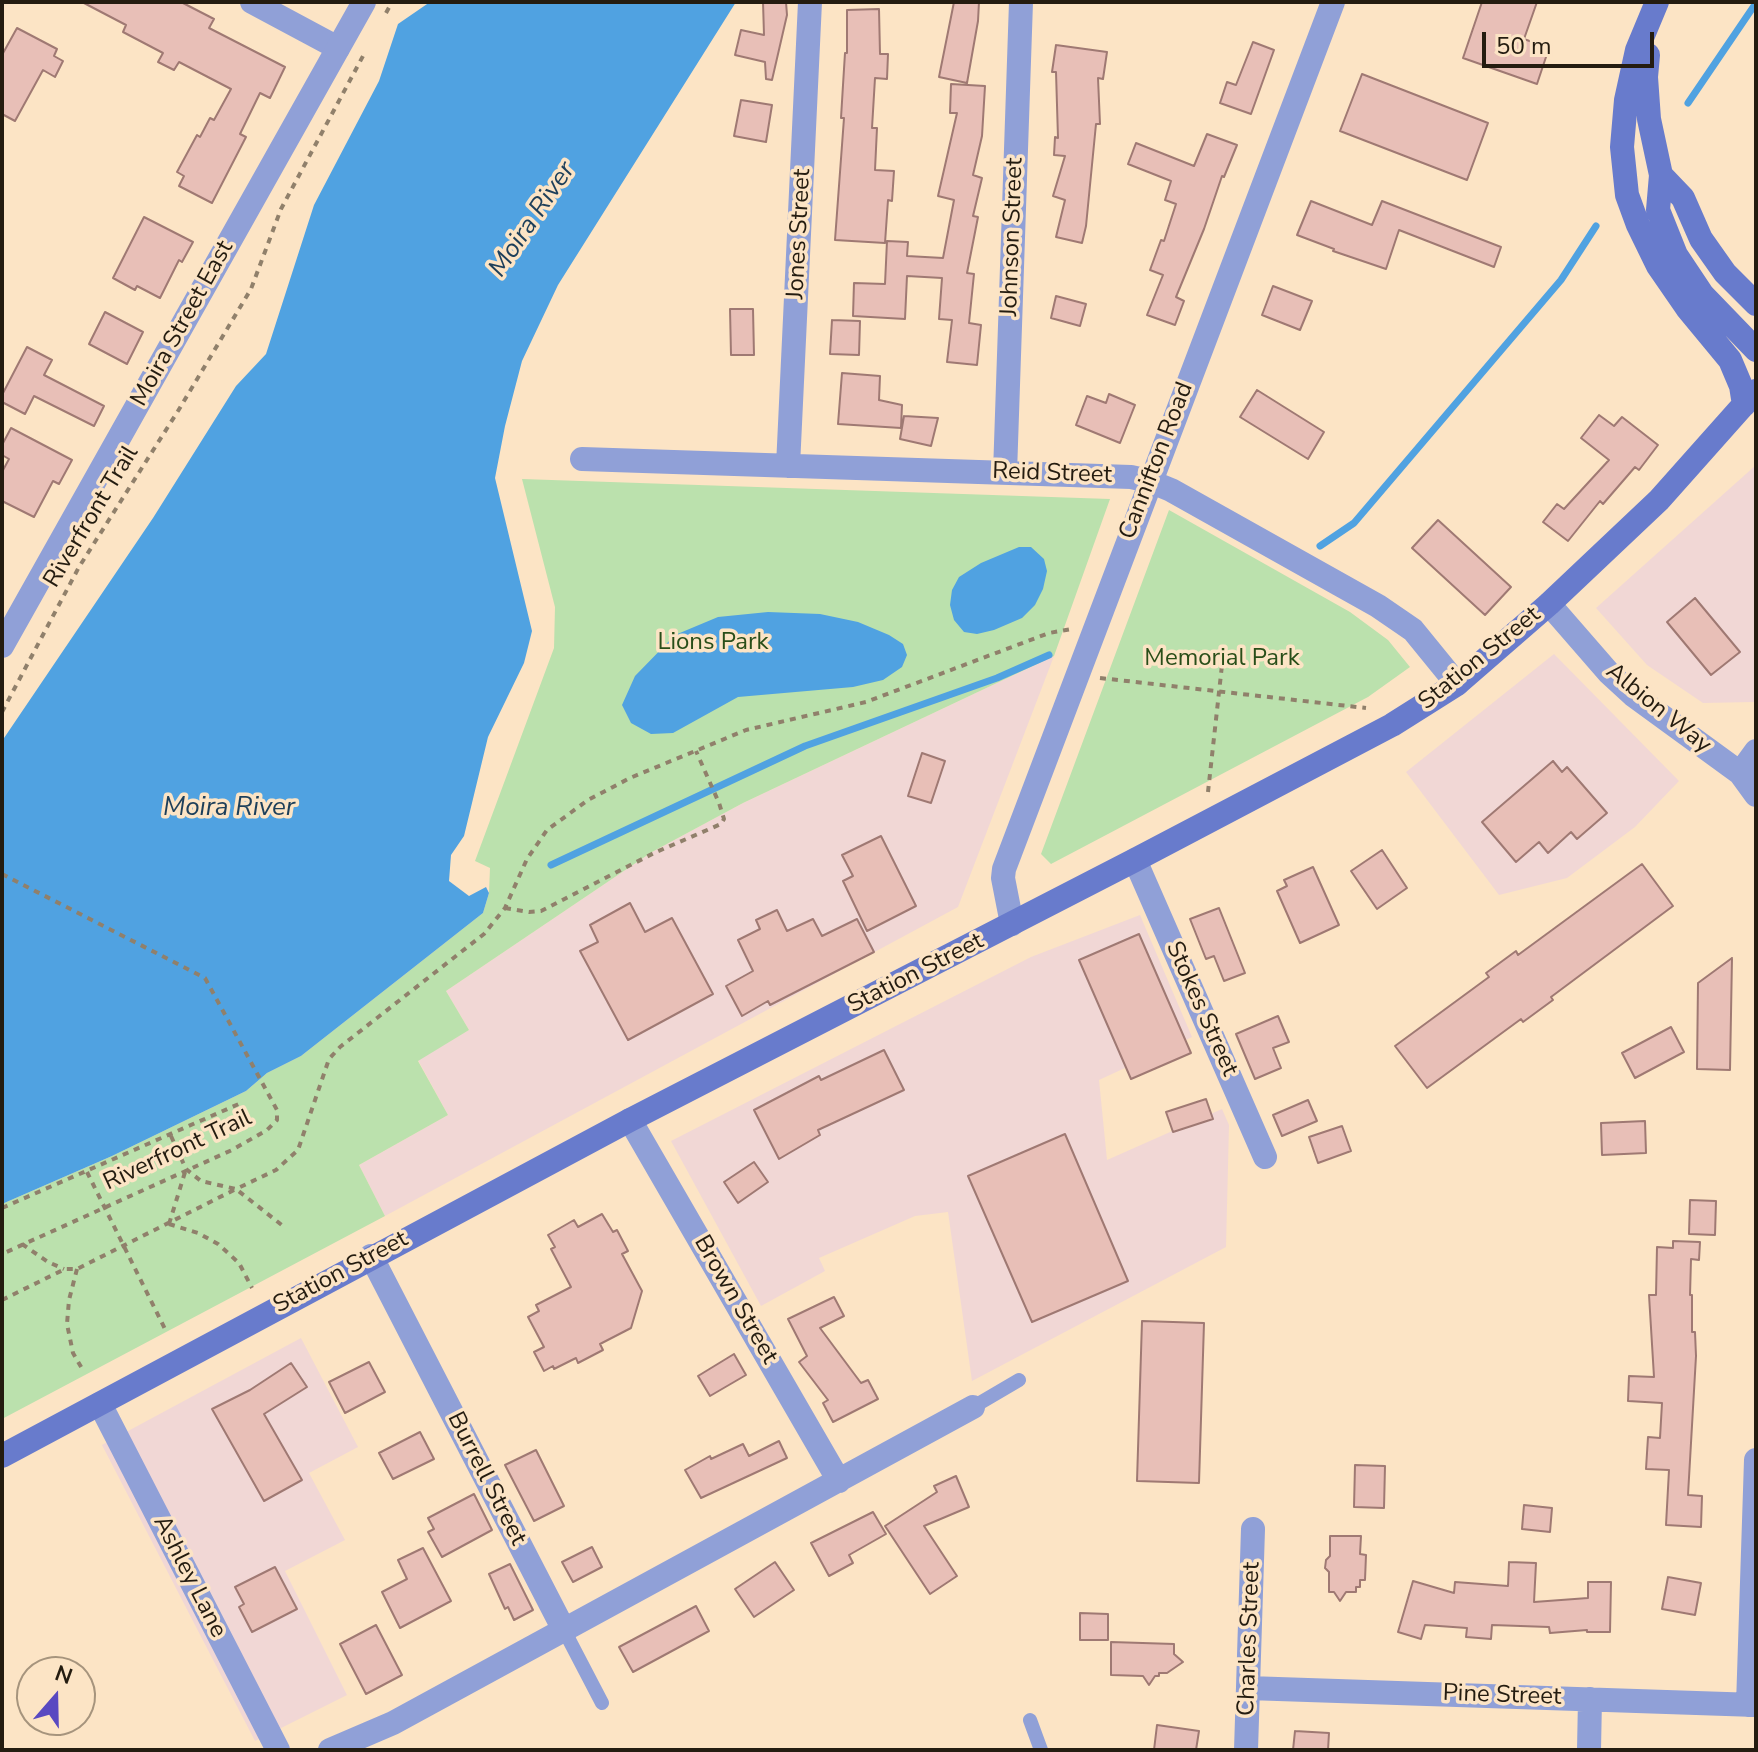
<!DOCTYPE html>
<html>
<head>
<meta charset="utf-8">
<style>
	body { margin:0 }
	#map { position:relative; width:1758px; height:1752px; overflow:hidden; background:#fce4c5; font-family:"Nunito Sans",sans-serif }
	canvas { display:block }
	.frame { position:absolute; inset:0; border:4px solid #241c10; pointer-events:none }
	.north { position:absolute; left:16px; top:1656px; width:80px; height:80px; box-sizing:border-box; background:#fce4c5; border:2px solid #a6947d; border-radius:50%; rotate:20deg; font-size:22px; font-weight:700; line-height:32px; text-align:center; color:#241c10 }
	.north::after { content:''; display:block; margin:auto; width:28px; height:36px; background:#5949c1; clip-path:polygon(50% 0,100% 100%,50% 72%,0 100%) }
	.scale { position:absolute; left:1482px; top:32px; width:172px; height:36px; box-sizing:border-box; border:4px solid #241c10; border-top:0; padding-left:10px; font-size:24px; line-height:28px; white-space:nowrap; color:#241c10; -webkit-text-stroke:6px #fce4c5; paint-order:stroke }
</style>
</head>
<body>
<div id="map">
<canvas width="1758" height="1752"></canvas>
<div class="frame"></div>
<div class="north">N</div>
<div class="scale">50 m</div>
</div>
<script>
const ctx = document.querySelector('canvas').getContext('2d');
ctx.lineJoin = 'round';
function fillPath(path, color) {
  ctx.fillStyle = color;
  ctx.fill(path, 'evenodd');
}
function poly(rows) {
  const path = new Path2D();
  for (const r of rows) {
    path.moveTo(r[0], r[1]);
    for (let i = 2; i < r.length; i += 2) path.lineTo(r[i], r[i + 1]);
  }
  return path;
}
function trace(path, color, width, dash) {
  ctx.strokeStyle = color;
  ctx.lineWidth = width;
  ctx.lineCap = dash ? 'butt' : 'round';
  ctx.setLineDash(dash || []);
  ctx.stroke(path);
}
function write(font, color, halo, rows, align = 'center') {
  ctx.font = font + ' "Nunito Sans",sans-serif';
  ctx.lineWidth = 7;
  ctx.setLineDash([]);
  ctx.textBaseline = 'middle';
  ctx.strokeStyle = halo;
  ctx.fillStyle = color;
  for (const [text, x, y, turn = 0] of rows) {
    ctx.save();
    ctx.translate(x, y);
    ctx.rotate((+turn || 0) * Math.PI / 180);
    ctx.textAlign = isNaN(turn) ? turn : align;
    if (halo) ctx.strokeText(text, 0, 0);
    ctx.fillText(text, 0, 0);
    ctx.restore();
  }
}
fillPath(poly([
	[1756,465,1754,702,1703,703,1647,665,1596,608],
	[1554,654,1679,781,1635,827,1567,878,1499,895,1406,772],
	[1054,656,958,907,385,1216,359,1165,448,1115,418,1060,469,1030,446,991,652,852,743,803],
	[1140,915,1192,1037,1099,1080,1107,1160,1222,1109,1229,1125,1226,1247,972,1381,948,1212,915,1216,819,1258,825,1271,761,1306,671,1141,1031,957],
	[301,1338,358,1447,309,1473,345,1540,285,1571,347,1695,255,1741,102,1445]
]), '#f1d7d5');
fillPath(poly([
	[522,479,1110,499,1054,656,743,803,652,852,446,991,469,1030,418,1061,448,1115,359,1165,385,1216,2,1419,2,1204,112,1156,246,1091,267,1073,301,1056,483,913,489,893,490,868,475,861,554,648,555,607],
	[1169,510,1350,612,1388,640,1410,667,1368,697,1051,864,1041,854]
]), '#bbe1ad');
fillPath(poly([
	[430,2,736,2,558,285,522,361,505,426,495,478,532,631,524,663,488,737,464,836,451,855,449,881,469,896,486,887,489,893,483,913,301,1056,267,1073,246,1091,112,1156,2,1204,2,741,153,518,236,386,266,354,314,205,379,81,398,24],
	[1019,547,1031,547,1044,559,1047,571,1043,589,1035,605,1022,618,994,630,977,634,964,632,954,620,950,605,952,590,959,577,981,563],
	[768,612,820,614,858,622,889,635,903,644,907,655,902,667,883,680,853,687,738,697,673,733,651,734,631,723,622,705,635,676,675,635,718,617]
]), '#50a2e1');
trace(poly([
	[1688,103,1756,3],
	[1320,546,1354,523,1561,280,1596,226],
	[551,865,805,746,997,678,1049,655]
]), '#50a2e1', 7);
const building = poly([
	[82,2,181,2,214,19,209,28,285,67,270,98,260,93,240,134,246,137,212,203,179,186,184,176,177,172,197,135,200,137,210,118,214,120,231,89,179,62,174,70,158,62,163,53,123,32,126,25,82,2],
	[763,2,786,2,787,15,772,80,766,79,765,62,735,55,741,30,764,35,763,2],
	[954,2,979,2,978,21,967,83,939,77,954,2],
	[1482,2,1537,2,1524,39,1549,48,1537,84,1463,58,1482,2],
	[879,9,880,54,888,54,887,79,875,78,872,128,877,128,875,170,894,171,892,201,888,200,885,243,835,240,844,118,841,118,843,85,845,53,847,53,847,10,879,9],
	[17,28,57,49,54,56,63,61,55,77,43,70,15,121,2,114,2,55,17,28],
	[1253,42,1274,50,1251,114,1220,103,1227,82,1236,85,1253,42],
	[1056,45,1107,52,1103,79,1098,78,1100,124,1096,124,1086,226,1082,243,1056,237,1065,200,1053,196,1065,156,1054,155,1055,137,1058,138,1056,72,1052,72,1056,45],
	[1362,74,1488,123,1467,180,1340,131,1362,74],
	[951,84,985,86,982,136,973,175,982,178,973,216,978,217,967,273,974,274,969,323,981,325,977,365,947,362,952,320,939,319,942,278,907,276,905,319,853,316,854,283,885,284,887,241,908,242,907,256,943,258,954,200,938,196,957,113,950,113,951,84],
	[741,100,772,105,766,142,734,136,741,100],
	[1207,134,1237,145,1224,177,1222,176,1204,229,1176,297,1184,301,1175,325,1147,315,1163,275,1150,270,1161,240,1164,241,1176,204,1165,200,1171,181,1128,164,1136,143,1194,166,1207,134],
	[1311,201,1372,225,1382,201,1501,247,1494,267,1399,230,1386,269,1333,251,1334,249,1297,235,1311,201],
	[144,217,193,242,182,262,179,260,160,298,137,286,135,290,113,278,144,217],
	[1273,286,1312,301,1300,330,1262,315,1273,286],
	[1056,296,1086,304,1080,326,1051,318,1056,296],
	[730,309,753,309,754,355,731,355,730,309],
	[105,312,143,332,127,364,89,344,105,312],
	[832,320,860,321,859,355,830,354,832,320],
	[27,347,52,360,44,375,104,406,94,426,34,396,25,414,2,402,2,395,27,347],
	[842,373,880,376,879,400,902,405,901,428,838,424,842,373],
	[1257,390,1324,432,1308,459,1240,417,1257,390],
	[1109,394,1135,405,1120,443,1076,425,1087,396,1106,403,1109,394],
	[1599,415,1614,426,1622,417,1658,445,1639,470,1635,467,1603,504,1600,501,1568,541,1543,522,1557,504,1564,509,1609,460,1581,438,1599,415],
	[904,416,938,418,931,446,900,439,904,416],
	[11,428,72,460,59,484,53,481,34,517,2,501,2,472,9,459,2,455,2,445,11,428],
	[1438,520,1511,587,1485,615,1412,548,1438,520],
	[1695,598,1740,652,1711,675,1667,622,1695,598],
	[922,753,945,761,931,803,908,796,922,753],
	[1553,761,1562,772,1567,767,1607,813,1577,839,1571,832,1548,853,1539,842,1516,862,1482,822,1553,761],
	[881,836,916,906,867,931,843,881,853,876,842,855,881,836],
	[1382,850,1407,888,1377,909,1351,871,1382,850],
	[1642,864,1673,906,1551,997,1553,1000,1523,1022,1521,1019,1427,1088,1395,1046,1489,977,1486,973,1516,951,1518,955,1642,864],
	[1313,867,1339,925,1300,943,1277,891,1287,886,1284,880,1313,867],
	[630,903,645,932,672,918,713,994,628,1040,580,951,598,942,590,925,630,903],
	[1219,908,1245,973,1224,981,1214,956,1206,959,1190,919,1219,908],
	[777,910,787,931,813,919,822,936,857,919,874,952,770,1005,768,1001,742,1016,726,986,753,971,738,940,760,929,756,920,777,910],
	[1139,934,1191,1053,1131,1079,1079,960,1139,934],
	[1732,958,1730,1070,1697,1069,1698,983,1732,958],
	[1278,1016,1289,1042,1273,1048,1281,1068,1255,1079,1236,1034,1278,1016],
	[1671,1027,1684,1052,1635,1078,1622,1053,1671,1027],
	[884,1050,904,1090,818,1130,820,1135,779,1159,754,1110,819,1076,821,1080,884,1050],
	[1206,1099,1213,1119,1173,1132,1166,1112,1206,1099],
	[1308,1100,1317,1121,1282,1136,1273,1115,1308,1100],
	[1645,1121,1646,1153,1602,1155,1601,1123,1645,1121],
	[1342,1126,1351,1151,1318,1163,1309,1137,1342,1126],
	[1065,1134,1128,1281,1032,1322,968,1176,1065,1134],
	[754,1162,768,1182,738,1203,724,1182,754,1162],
	[1690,1200,1716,1201,1715,1235,1689,1234,1690,1200],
	[602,1214,613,1232,617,1230,628,1251,622,1254,642,1291,631,1328,600,1344,603,1350,578,1363,576,1358,554,1369,553,1366,544,1371,534,1352,544,1347,528,1317,539,1311,536,1305,571,1287,551,1249,555,1247,548,1235,574,1220,578,1227,602,1214],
	[1673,1241,1700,1242,1699,1260,1691,1259,1690,1295,1692,1295,1692,1332,1695,1332,1696,1356,1688,1495,1702,1496,1701,1527,1666,1525,1669,1470,1646,1469,1648,1437,1660,1438,1662,1403,1628,1401,1629,1376,1654,1377,1649,1295,1656,1295,1657,1247,1673,1248,1673,1241],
	[834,1297,844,1316,820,1328,861,1383,868,1380,878,1399,833,1422,823,1403,828,1400,799,1362,807,1356,788,1319,834,1297],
	[1142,1321,1204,1323,1199,1483,1137,1481,1142,1321],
	[734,1354,746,1375,710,1396,698,1376,734,1354],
	[369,1362,385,1392,345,1413,329,1382,369,1362],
	[291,1363,307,1387,264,1414,302,1480,264,1501,212,1409,250,1390,291,1363],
	[420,1432,434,1459,393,1479,379,1453,420,1432],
	[779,1441,787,1458,701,1498,685,1470,710,1456,711,1459,743,1444,749,1456,779,1441],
	[536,1450,564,1506,534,1521,505,1465,536,1450],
	[1355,1465,1385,1466,1384,1508,1354,1507,1355,1465],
	[956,1476,969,1507,924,1526,957,1576,930,1594,885,1526,937,1492,934,1486,956,1476],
	[474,1494,492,1530,442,1557,428,1532,434,1529,428,1518,474,1494],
	[1524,1505,1552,1508,1550,1532,1522,1529,1524,1505],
	[873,1512,886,1534,849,1555,853,1563,829,1576,811,1543,873,1512],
	[1330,1536,1361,1536,1360,1554,1366,1555,1365,1580,1360,1580,1360,1587,1356,1587,1356,1592,1346,1592,1340,1601,1334,1592,1329,1592,1329,1572,1325,1568,1326,1560,1330,1556,1330,1536],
	[592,1547,602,1567,573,1582,562,1562,592,1547],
	[423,1548,451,1601,400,1628,382,1592,407,1579,398,1560,423,1548],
	[775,1562,794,1590,754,1617,735,1589,775,1562],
	[1509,1562,1536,1563,1534,1602,1588,1598,1588,1582,1611,1582,1610,1632,1587,1632,1587,1630,1550,1633,1549,1627,1492,1625,1491,1639,1466,1637,1467,1628,1425,1625,1421,1639,1398,1632,1413,1581,1454,1593,1455,1582,1508,1586,1509,1562],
	[510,1564,533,1610,514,1620,508,1607,505,1609,489,1574,510,1564],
	[275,1567,297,1609,252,1632,239,1607,244,1604,235,1587,275,1567],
	[1668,1577,1701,1583,1695,1615,1662,1609,1668,1577],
	[696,1606,709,1631,633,1672,619,1647,696,1606],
	[1080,1613,1108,1614,1108,1640,1080,1640,1080,1613],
	[376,1625,402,1675,366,1694,340,1644,376,1625],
	[1111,1642,1174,1644,1174,1654,1183,1662,1167,1673,1159,1673,1159,1676,1155,1676,1149,1685,1143,1676,1111,1675,1111,1642],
	[1157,1725,1199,1731,1196,1750,1154,1750,1157,1725],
	[1295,1731,1329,1733,1328,1750,1293,1750,1295,1731]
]);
fillPath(building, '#e8bfb7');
trace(building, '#9f7973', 2);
trace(poly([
	[386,13,392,2],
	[1100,678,1366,708],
	[2,712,79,567,178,411,251,289,281,209,363,56],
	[1208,792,1222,665],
	[2,874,205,978,277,1110,277,1120,267,1130,232,1150,2,1254],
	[505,908,529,912,541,911,654,853,721,824,724,819,719,803,696,751],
	[171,1136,186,1169,201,1181,236,1189,276,1170,298,1150,329,1059,340,1047,484,934,505,908,527,859,547,830,588,800,630,778,746,730,866,702,1049,633,1072,629],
	[87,1172,166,1331],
	[2,1208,241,1103],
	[169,1224,198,1233,218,1244,239,1263,252,1288],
	[169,1224,186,1169],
	[22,1244,48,1262,64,1269],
	[77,1269,69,1300,67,1324,73,1353,84,1372],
	[2,1300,65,1269,77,1269,236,1189,283,1226]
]), '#90806b', 4, [6, 6]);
trace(poly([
	[973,1407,1019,1380],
	[565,1632,602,1703],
	[1030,1720,1041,1750]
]), '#90a0d7', 14);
trace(poly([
	[252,2,338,48],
	[582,459,1131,477,1149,481,1171,490,1378,606,1413,630,1457,684],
	[788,466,810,2],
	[1005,473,1021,2],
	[1549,604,1609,673,1633,695,1740,773,1756,795],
	[1740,773,1756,751],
	[1135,860,1265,1157],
	[1012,924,1003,878,1004,869,1333,2],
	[630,1120,839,1481],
	[371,1256,565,1632],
	[100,1404,278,1750],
	[1248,1688,1756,1705],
	[1748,1705,1756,1460],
	[330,1750,393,1723,973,1407],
	[1246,1750,1253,1529],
	[1589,1750,1590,1699]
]), '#90a0d7', 24);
trace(poly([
	[2,646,364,2]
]), '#90a0d7', 24);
trace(poly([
	[1657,2,1637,50,1626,100,1622,147,1627,195,1638,225,1658,266,1687,308,1730,360,1741,386,1744,405],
	[1648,55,1646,77,1649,119,1661,175,1658,210,1676,255,1702,294,1756,350],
	[1661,175,1683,198,1701,239,1725,273,1756,304],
	[2,1456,630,1120,1135,860,1392,725,1457,684,1549,604,1659,500,1756,391]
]), '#687bcc', 24);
write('24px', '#241c10', '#fce4c5', [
	["Jones Street",800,234,-87],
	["Johnson Street",1013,237,-88],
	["Moira Street East",183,324,-61],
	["Cannifton Road",1157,461,-69],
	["Reid Street",1052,474,2],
	["Riverfront Trail",92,517,-59],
	["Station Street",1480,659,-39],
	["Albion Way",1658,709,39],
	["Station Street",916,974,-27],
	["Stokes Street",1201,1009,66],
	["Riverfront Trail",178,1151,-25],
	["Station Street",341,1273,-28],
	["Brown Street",735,1300,60],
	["Burrell Street",486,1479,63],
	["Ashley Lane",189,1577,63],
	["Charles Street",1250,1639,-88],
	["Pine Street",1502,1696,2]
]);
write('24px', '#294e19', '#fce4c5', [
	["Lions Park",713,643],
	["Memorial Park",1222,659]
]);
write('italic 26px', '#1d3f5a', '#fce4c5', [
	["Moira River",533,220,-56],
	["Moira River",229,809]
]);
</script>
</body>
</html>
